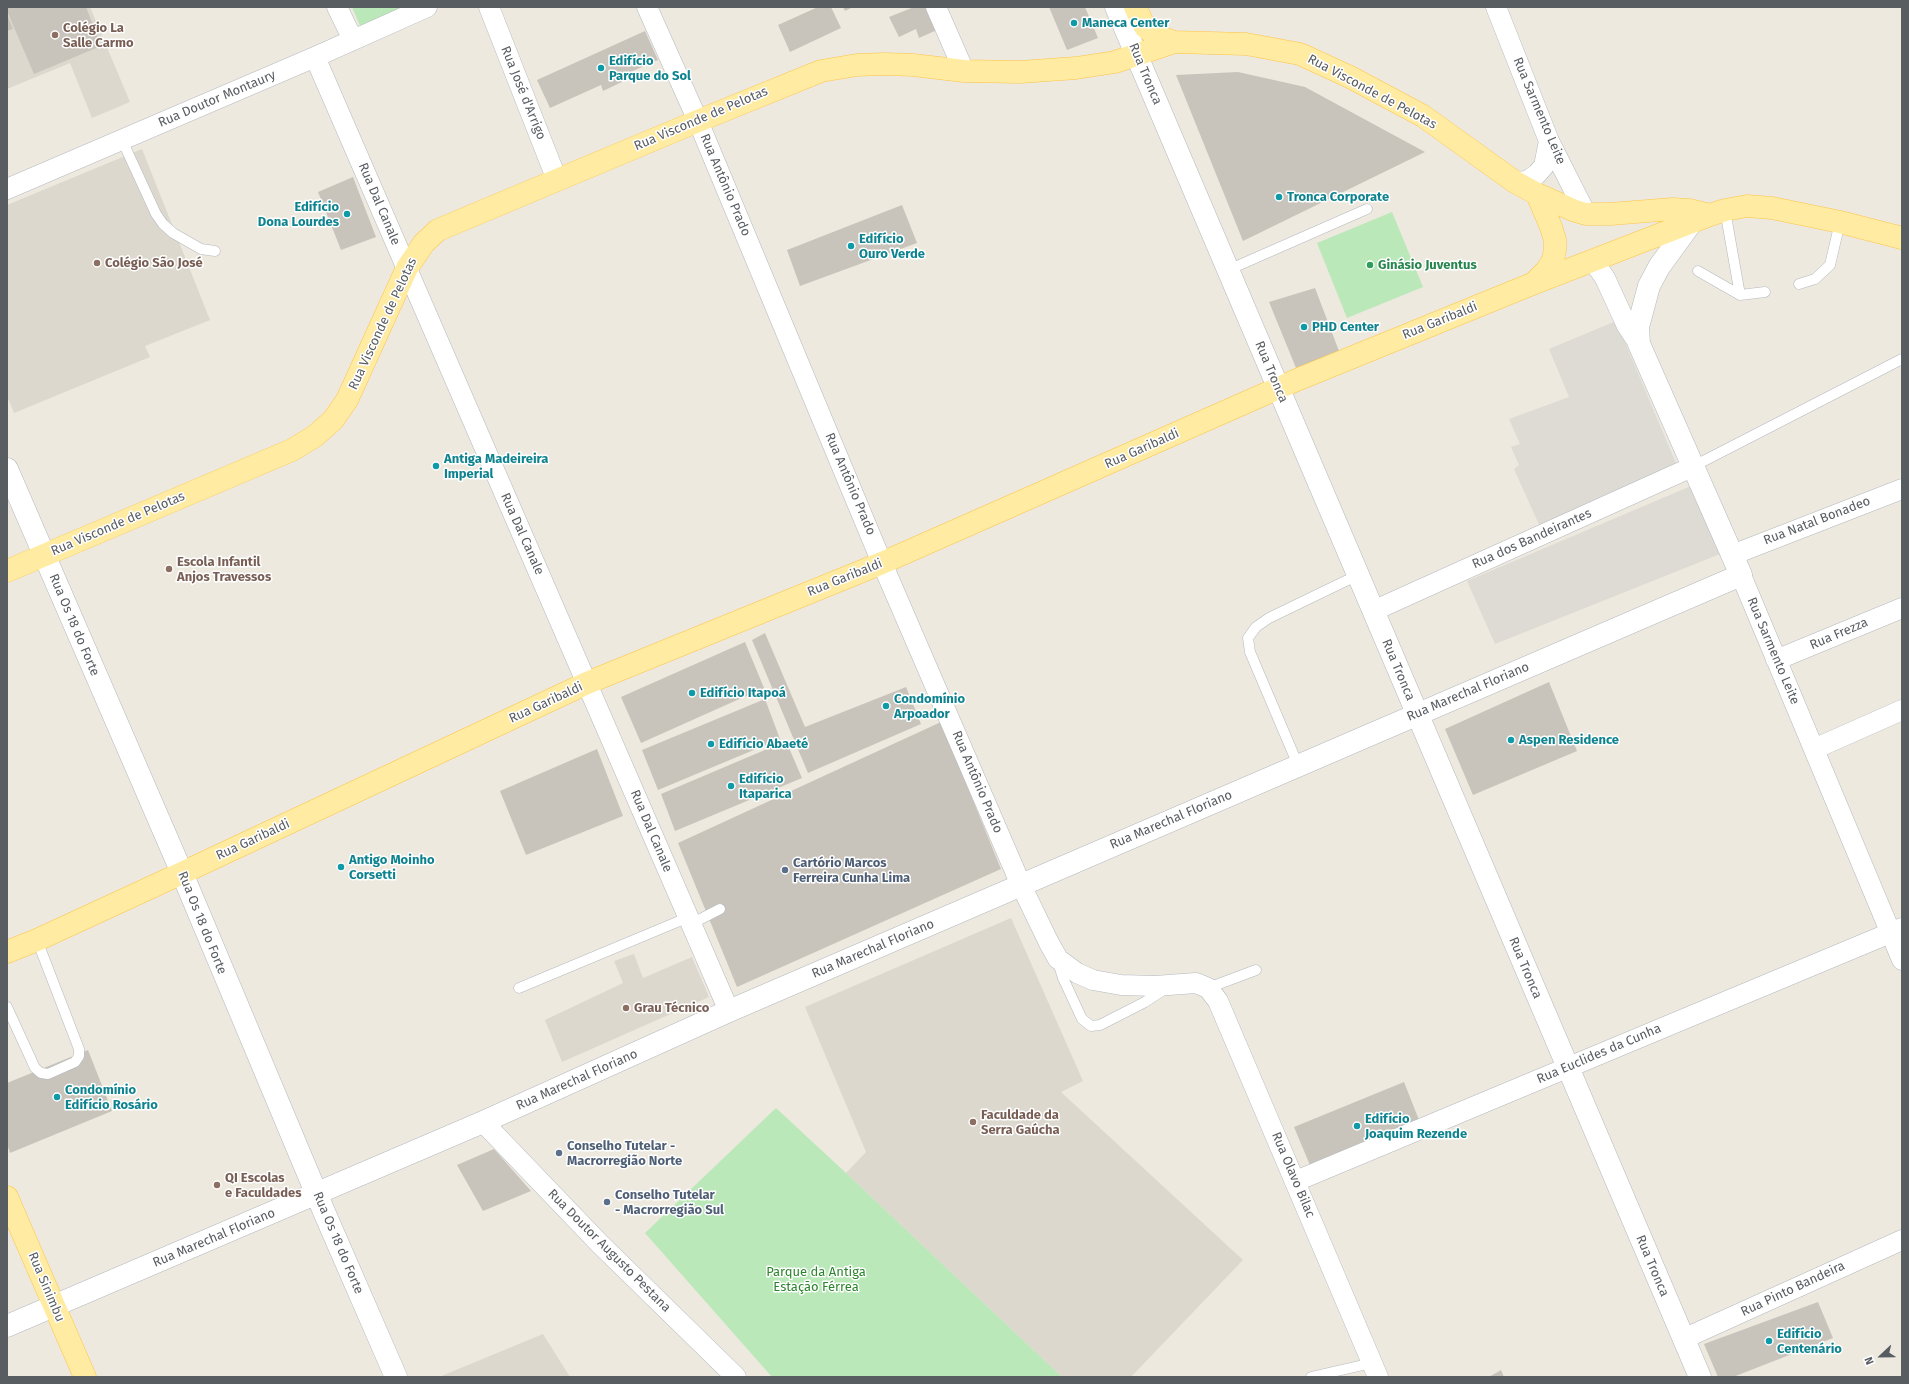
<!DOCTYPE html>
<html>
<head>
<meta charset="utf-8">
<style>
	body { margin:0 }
	#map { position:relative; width:1909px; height:1384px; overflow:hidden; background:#ede9df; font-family:"Fira Sans",sans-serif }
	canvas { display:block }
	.frame { position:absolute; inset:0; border:8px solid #585d62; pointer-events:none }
	.north { position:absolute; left:1861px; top:1336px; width:40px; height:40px; -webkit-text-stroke:3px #fff; paint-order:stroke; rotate:248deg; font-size:11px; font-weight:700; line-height:16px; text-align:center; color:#585d62 }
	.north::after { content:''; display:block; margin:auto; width:14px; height:18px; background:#585d62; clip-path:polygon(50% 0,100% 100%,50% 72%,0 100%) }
</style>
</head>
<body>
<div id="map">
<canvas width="1909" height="1384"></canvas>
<div class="frame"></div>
<div class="north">N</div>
</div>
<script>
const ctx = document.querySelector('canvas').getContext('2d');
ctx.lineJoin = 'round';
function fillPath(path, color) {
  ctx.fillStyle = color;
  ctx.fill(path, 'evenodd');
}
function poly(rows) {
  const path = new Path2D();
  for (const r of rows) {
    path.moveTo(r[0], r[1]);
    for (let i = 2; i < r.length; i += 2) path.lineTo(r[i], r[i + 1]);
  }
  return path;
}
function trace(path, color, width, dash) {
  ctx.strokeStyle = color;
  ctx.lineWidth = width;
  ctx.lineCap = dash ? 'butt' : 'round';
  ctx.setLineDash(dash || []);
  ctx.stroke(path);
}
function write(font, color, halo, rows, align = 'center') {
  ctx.font = font + ' "Fira Sans",sans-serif';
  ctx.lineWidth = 3;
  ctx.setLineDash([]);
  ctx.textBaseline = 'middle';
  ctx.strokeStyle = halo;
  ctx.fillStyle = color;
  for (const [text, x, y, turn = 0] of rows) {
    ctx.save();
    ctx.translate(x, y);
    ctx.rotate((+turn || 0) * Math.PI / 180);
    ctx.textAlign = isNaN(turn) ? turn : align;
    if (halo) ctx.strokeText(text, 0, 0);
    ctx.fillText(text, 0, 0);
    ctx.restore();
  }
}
fillPath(poly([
	[1616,321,1678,468,1541,529,1514,469,1519,465,1511,447,1520,444,1509,419,1569,397,1549,349],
	[1691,486,1720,554,1495,644,1467,581]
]), '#dddbd4');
fillPath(poly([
	[7,7,90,7,130,102,92,118,70,63,7,89],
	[142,149,210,320,145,346,150,357,14,413,7,396,7,205],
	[1011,918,1083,1081,1061,1092,1243,1260,1131,1377,1062,1377,846,1173,866,1152,805,1007],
	[634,954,643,978,692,957,709,997,562,1062,545,1020,623,983,614,961],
	[543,1334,570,1377,439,1377]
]), '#dcd8ce');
fillPath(poly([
	[352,7,410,7,361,28],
	[1392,212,1423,287,1347,318,1317,243],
	[776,1108,846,1173,1062,1377,772,1377,645,1233]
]), '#bae8b8');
fillPath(poly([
	[7,7,86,7,101,46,34,74,7,11],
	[818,7,831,7,841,28,790,52,778,25],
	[843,7,853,7,845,11],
	[914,7,927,7,937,30,919,38,916,29,899,37,889,17],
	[1049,7,1085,7,1098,38,1067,50],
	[7,14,13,29,7,31],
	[645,31,658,60,619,77,622,82,603,91,601,85,550,108,537,80],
	[1238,72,1305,87,1425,152,1243,241,1176,75],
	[353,177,376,237,341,250,318,192],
	[902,205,917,243,800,286,787,250],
	[1315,288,1339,351,1296,368,1269,302],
	[765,633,805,727,906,687,921,724,808,773,752,640],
	[745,642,764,688,641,743,621,697],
	[1549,682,1577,751,1473,795,1445,729],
	[765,699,780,739,658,790,642,750],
	[941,722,1001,869,737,987,678,843],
	[786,741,802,778,675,831,661,794],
	[597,749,623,816,526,855,500,791],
	[88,1050,112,1111,10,1153,7,1144,7,1083],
	[1404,1082,1421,1125,1312,1170,1294,1127],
	[494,1149,531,1191,483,1211,457,1165],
	[1818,1302,1833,1338,1733,1377,1718,1377,1704,1344],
	[1501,1370,1504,1377,1489,1377]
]), '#c8c4bc');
const service = poly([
	[122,140,156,214,163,224,173,233,201,249,215,251],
	[1725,210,1740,295,1765,292],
	[1228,270,1367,209],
	[1698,271,1740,295],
	[1799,284,1815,279,1830,265,1840,222],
	[1692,467,1902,359],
	[1298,765,1250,652,1248,638,1256,627,1269,618,1358,575],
	[691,924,720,909],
	[1058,962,1063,978,1082,1019,1091,1026,1100,1025,1145,1002,1165,989],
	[519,988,689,917],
	[1208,988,1256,970],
	[7,1007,35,1068,41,1073,48,1074,75,1062,79,1056,79,1049,37,940],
	[1311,1377,1372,1363]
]);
const minor = poly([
	[337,7,353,40],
	[489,7,557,180],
	[647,7,698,121,882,563,1021,885,1049,943,1058,959,1077,973,1093,980,1121,985,1155,986,1196,983,1208,988,1218,1001,1378,1377],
	[936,7,964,71],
	[1496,7,1549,141,1586,214],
	[315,57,729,1011],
	[1515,182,1527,181,1537,174,1544,166,1549,141],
	[7,189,315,57,427,7],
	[1593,261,1605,278,1627,326,1639,344],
	[1732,555,1902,489],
	[1741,575,1902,960],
	[1373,611,1692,467],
	[1776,660,1902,608],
	[1814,749,1902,710],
	[483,1122,600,1244,736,1377],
	[1296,1181,1902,928],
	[1683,1339,1902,1240]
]);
const tertiary = poly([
	[1116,7,1700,1377],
	[7,469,182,873,325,1214,396,1377],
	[7,1326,483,1122,729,1011,1741,575,1639,344,1638,327,1649,286,1659,267,1691,223]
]);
const primary = poly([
	[1135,7,1145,27,1155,35,1174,42],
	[1535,282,1547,270,1553,260,1555,250,1555,240,1551,227,1537,194],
	[7,571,292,450,315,436,333,420,347,400,407,268,424,243,438,230,698,121,821,71,857,65,884,64,913,65,964,71,1020,72,1076,68,1115,62,1174,42,1246,44,1300,54,1350,77,1423,116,1515,182,1537,194,1575,211,1586,214,1610,214,1673,209,1689,210,1710,215],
	[7,952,37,940,182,873,587,683,882,563,1299,379,1532,284,1710,215,1725,210,1747,206,1772,208,1840,222,1902,238],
	[7,1197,85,1377]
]);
trace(service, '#b5b8be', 11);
trace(minor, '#b5b8be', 21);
trace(tertiary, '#b5b8be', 23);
trace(primary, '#fec447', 23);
trace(service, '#fff', 10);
trace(minor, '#fff', 20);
trace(tertiary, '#fff', 22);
trace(primary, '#ffeca2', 22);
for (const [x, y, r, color] of [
	[1074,23,4,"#0f9aa8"],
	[55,35,4,"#8d6e63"],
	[601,68,4,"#0f9aa8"],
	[1279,197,4,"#0f9aa8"],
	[347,214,4,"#0f9aa8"],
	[851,246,4,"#0f9aa8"],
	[97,263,4,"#8d6e63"],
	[1370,265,4,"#2e9e5b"],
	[1304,327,4,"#0f9aa8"],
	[436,466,4,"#0f9aa8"],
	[169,569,4,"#8d6e63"],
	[692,693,4,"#0f9aa8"],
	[886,706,4,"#0f9aa8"],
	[1511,740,4,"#0f9aa8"],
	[711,744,4,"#0f9aa8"],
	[731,786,4,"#0f9aa8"],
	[341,867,4,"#0f9aa8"],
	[785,870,4,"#5c6f8a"],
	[626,1008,4,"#8d6e63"],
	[57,1097,4,"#0f9aa8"],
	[973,1122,4,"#8d6e63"],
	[1357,1126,4,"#0f9aa8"],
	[559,1153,4,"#5c6f8a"],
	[217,1185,4,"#8d6e63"],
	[607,1202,4,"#5c6f8a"],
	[1769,1341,4,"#0f9aa8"]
]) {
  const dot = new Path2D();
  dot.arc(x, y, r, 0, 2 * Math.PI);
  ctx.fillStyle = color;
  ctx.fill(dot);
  trace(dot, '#fff', 1.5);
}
write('bold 13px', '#0d838f', '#fff', [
	["Maneca Center",1082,23],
	["Edifício",609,61],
	["Parque do Sol",609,76],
	["Tronca Corporate",1287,197],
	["Edifício",339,207,"right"],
	["Dona Lourdes",339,222,"right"],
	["Edifício",859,239],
	["Ouro Verde",859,254],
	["PHD Center",1312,327],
	["Antiga Madeireira",444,459],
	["Imperial",444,474],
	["Edifício Itapoá",700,693],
	["Condomínio",894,699],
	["Arpoador",894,714],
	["Aspen Residence",1519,740],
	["Edifício Abaeté",719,744],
	["Edifício",739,779],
	["Itaparica",739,794],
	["Antigo Moinho",349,860],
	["Corsetti",349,875],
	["Condomínio",65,1090],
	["Edifício Rosário",65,1105],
	["Edifício",1365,1119],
	["Joaquim Rezende",1365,1134],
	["Edifício",1777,1334],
	["Centenário",1777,1349]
], 'left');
write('bold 13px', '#785e54', '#fff', [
	["Colégio La",63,28],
	["Salle Carmo",63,43],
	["Colégio São José",105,263],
	["Escola Infantil",177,562],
	["Anjos Travessos",177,577],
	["Grau Técnico",634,1008],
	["Faculdade da",981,1115],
	["Serra Gaúcha",981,1130],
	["QI Escolas",225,1178],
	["e Faculdades",225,1193]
], 'left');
write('13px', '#585d62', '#fff', [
	["Rua Tronca",1145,74,67],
	["Rua Visconde de Pelotas",1372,92,28],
	["Rua José d'Arrigo",523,93,68],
	["Rua Doutor Montaury",217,99,-23],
	["Rua Sarmento Leite",1539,111,67],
	["Rua Visconde de Pelotas",701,119,-23],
	["Rua Antônio Prado",725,185,67],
	["Rua Dal Canale",379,204,67],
	["Rua Garibaldi",1440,321,-22],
	["Rua Visconde de Pelotas",383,324,-65],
	["Rua Tronca",1271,372,67],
	["Rua Garibaldi",1142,449,-24],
	["Rua Antônio Prado",850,484,67],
	["Rua Natal Bonadeo",1817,521,-21],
	["Rua Visconde de Pelotas",118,524,-23],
	["Rua Dal Canale",522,534,66],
	["Rua dos Bandeirantes",1532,539,-24],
	["Rua Garibaldi",845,578,-22],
	["Rua Os 18 do Forte",74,625,67],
	["Rua Frezza",1839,634,-23],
	["Rua Sarmento Leite",1773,651,67],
	["Rua Tronca",1398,670,67],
	["Rua Marechal Floriano",1468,692,-23],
	["Rua Garibaldi",546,703,-25],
	["Rua Antônio Prado",977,782,67],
	["Rua Marechal Floriano",1171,820,-23],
	["Rua Dal Canale",651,831,67],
	["Rua Garibaldi",253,840,-25],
	["Rua Os 18 do Forte",202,923,68],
	["Rua Marechal Floriano",873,949,-23],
	["Rua Tronca",1525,968,67],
	["Rua Euclides da Cunha",1599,1054,-23],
	["Rua Marechal Floriano",577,1080,-24],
	["Rua Olavo Bilac",1293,1175,67],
	["Rua Marechal Floriano",214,1238,-23],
	["Rua Os 18 do Forte",338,1243,67],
	["Rua Doutor Augusto Pestana",609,1251,45],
	["Rua Tronca",1652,1266,67],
	["Rua Sinimbu",46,1287,67],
	["Rua Pinto Bandeira",1793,1289,-25]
]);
write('bold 13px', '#27864d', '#fff', [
	["Ginásio Juventus",1378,265]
], 'left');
write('bold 13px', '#4e5e75', '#fff', [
	["Cartório Marcos",793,863],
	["Ferreira Cunha Lima",793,878],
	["Conselho Tutelar -",567,1146],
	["Macrorregião Norte",567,1161],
	["Conselho Tutelar",615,1195],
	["- Macrorregião Sul",615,1210]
], 'left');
write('13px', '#2d852e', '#fff', [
	["Parque da Antiga",816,1272],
	["Estação Férrea",816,1287]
]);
</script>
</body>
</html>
